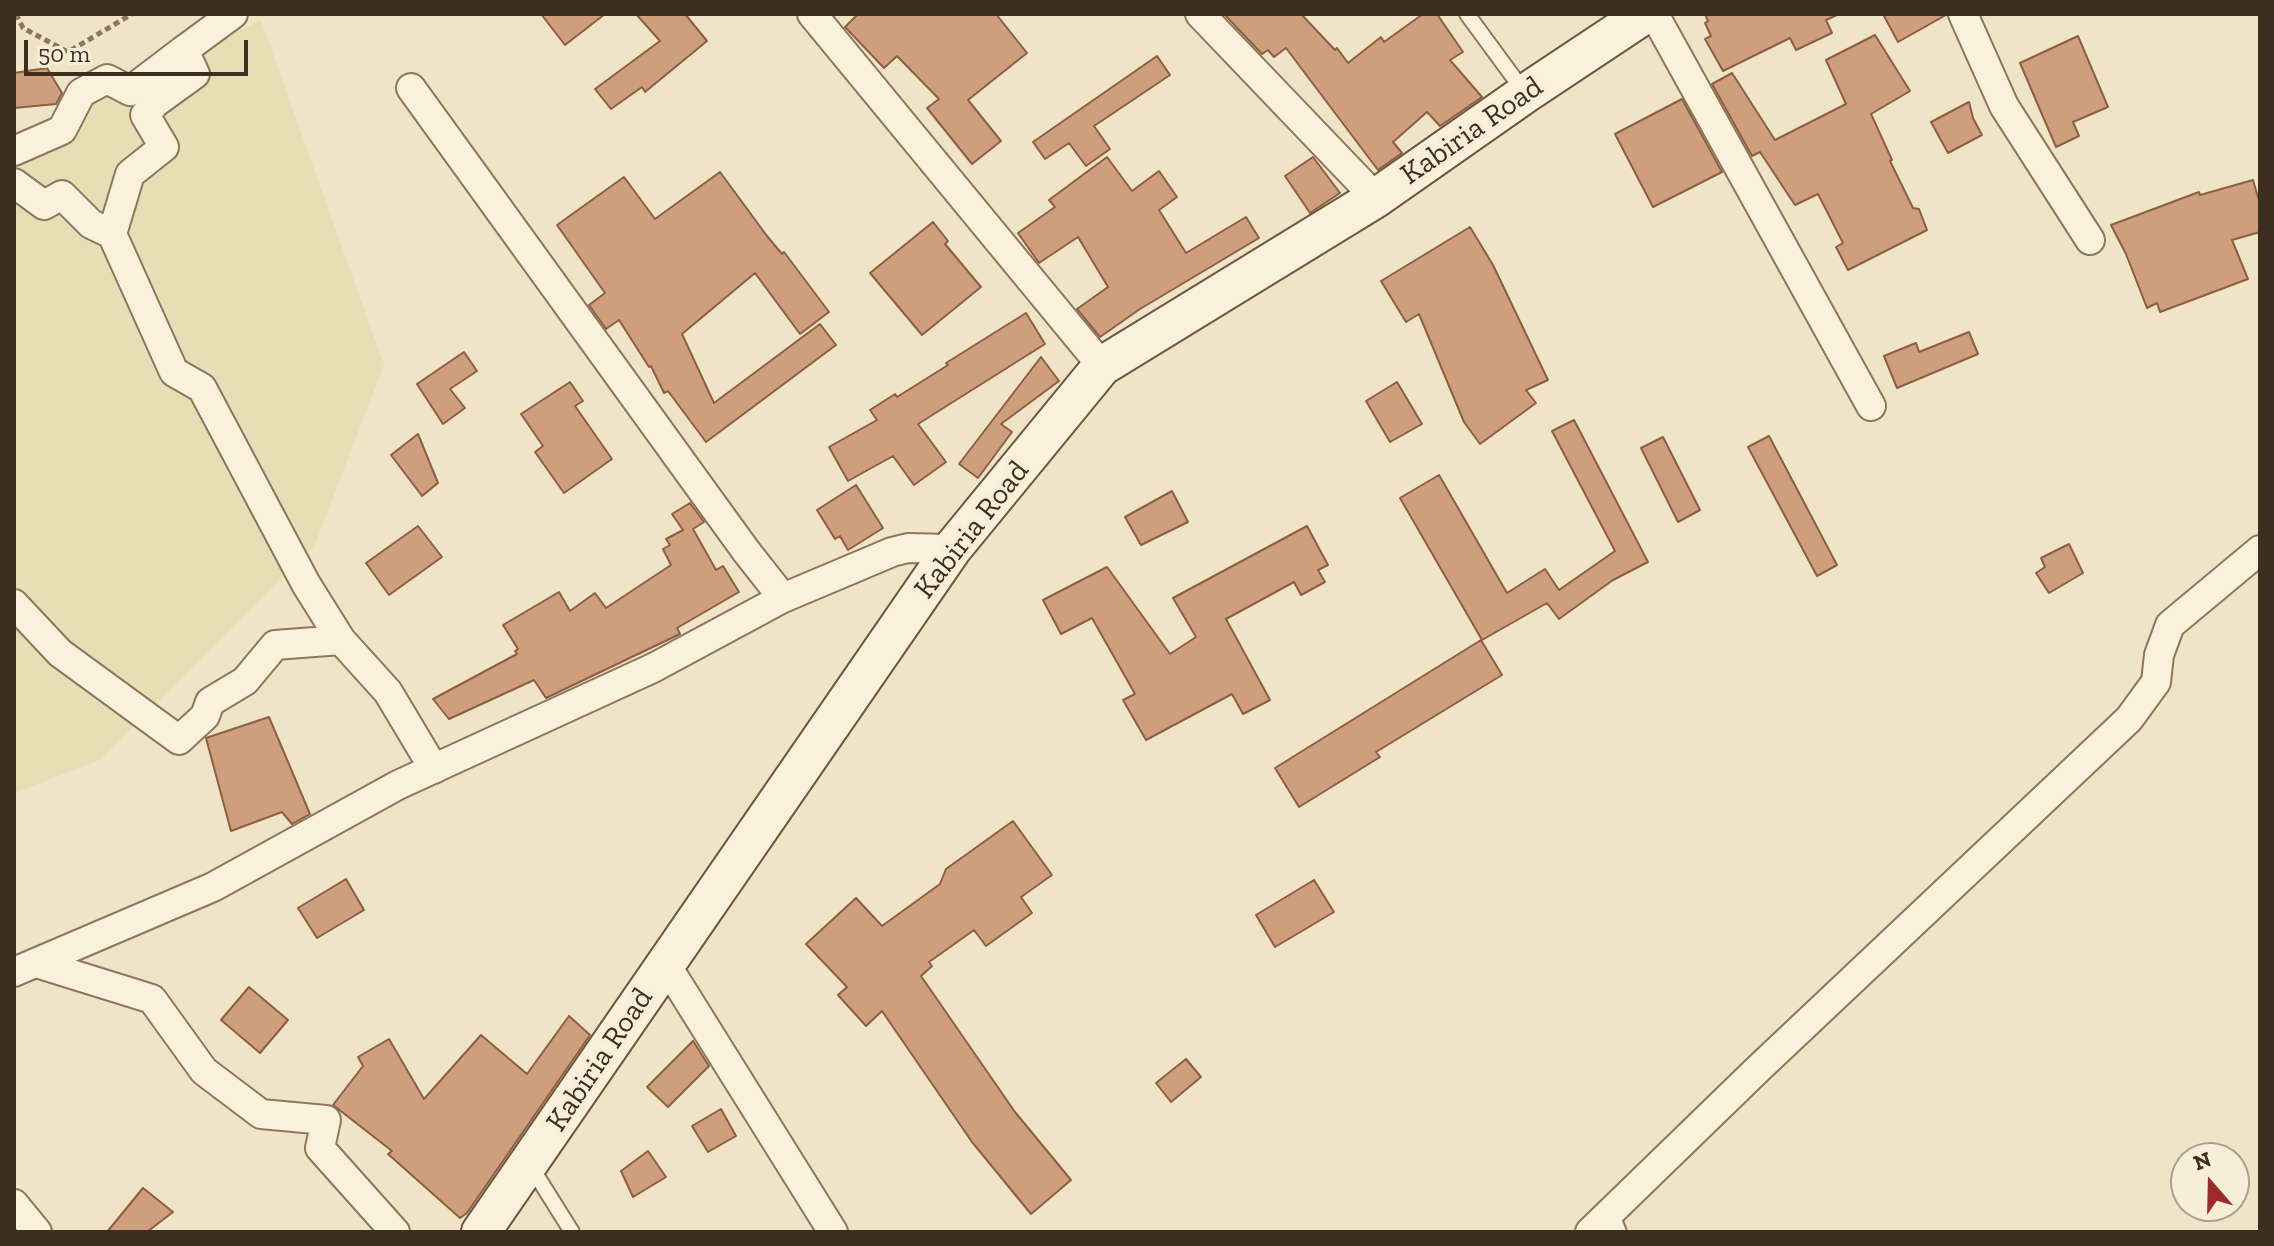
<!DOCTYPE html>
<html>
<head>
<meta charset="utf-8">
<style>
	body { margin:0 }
	#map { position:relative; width:2274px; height:1246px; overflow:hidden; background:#f0e4c8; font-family:"Zilla Slab",serif }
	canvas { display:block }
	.frame { position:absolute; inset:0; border:16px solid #3d2e20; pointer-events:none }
	.north { position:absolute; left:2170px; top:1142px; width:80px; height:80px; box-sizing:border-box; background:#f7eed8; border:2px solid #ada18e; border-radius:50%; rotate:340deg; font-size:22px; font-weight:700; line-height:32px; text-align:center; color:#3d2e20 }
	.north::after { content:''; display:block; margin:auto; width:28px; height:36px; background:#9e2a2b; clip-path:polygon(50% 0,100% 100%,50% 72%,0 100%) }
	.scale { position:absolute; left:24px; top:40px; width:224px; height:36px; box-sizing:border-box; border:4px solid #3d2e20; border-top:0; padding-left:10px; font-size:24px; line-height:28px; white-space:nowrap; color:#3d2e20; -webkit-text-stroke:6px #f7eed8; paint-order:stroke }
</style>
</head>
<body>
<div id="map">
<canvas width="2274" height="1246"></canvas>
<div class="frame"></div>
<div class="north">N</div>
<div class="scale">50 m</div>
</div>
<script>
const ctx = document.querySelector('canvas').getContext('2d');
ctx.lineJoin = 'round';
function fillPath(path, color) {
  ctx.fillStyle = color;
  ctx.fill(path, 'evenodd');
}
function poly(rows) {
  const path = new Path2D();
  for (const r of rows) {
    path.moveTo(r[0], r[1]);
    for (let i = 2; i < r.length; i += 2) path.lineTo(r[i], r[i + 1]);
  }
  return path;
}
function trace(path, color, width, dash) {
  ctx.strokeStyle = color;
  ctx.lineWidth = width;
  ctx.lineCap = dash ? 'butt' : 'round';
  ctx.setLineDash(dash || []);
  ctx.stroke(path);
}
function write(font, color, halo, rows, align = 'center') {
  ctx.font = font + ' "Zilla Slab",serif';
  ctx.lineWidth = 8;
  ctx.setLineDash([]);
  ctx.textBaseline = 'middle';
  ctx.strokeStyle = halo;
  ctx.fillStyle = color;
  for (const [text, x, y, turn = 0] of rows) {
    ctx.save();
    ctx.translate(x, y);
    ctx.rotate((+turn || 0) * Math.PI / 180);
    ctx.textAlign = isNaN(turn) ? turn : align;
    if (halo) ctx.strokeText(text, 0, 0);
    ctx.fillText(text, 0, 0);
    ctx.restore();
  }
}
fillPath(poly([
	[261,20,384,365,314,547,100,760,14,793,14,136,32,131]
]), '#e6deb5');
const building = poly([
	[541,14,605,14,565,45,541,14],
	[636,14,685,14,707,41,645,92,642,87,611,109,595,89,660,41,636,14],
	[858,14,996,14,1027,53,968,100,1001,141,972,164,927,108,939,99,897,56,884,68,845,27,858,14],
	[1224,14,1301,14,1335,50,1337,48,1348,63,1381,37,1384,42,1423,14,1437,14,1463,52,1450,60,1482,97,1440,126,1427,112,1393,142,1402,153,1378,170,1286,48,1274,57,1268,50,1262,54,1224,14],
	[1705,14,1839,14,1826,20,1832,33,1796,50,1790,38,1723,71,1705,39,1711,36,1705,23,1708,21,1705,14],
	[1883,14,1946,14,1946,15,1898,42,1883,14],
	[1875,35,1910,91,1871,114,1892,160,1890,161,1913,208,1919,209,1927,230,1848,270,1836,247,1843,243,1818,194,1795,205,1760,152,1752,156,1712,84,1732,73,1775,140,1846,104,1826,60,1875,35],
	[2078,36,2108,107,2073,122,2079,136,2056,147,2020,63,2078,36],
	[1157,56,1170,75,1094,126,1110,149,1086,166,1069,143,1045,159,1033,142,1157,56],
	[47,68,62,93,56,104,14,108,14,73,47,68],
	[1682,99,1722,172,1653,207,1615,134,1682,99],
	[1969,102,1973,118,1982,135,1948,153,1931,122,1969,102],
	[1107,157,1132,191,1159,171,1177,197,1159,210,1186,253,1246,217,1259,238,1140,309,1100,337,1077,309,1108,287,1078,237,1039,263,1018,233,1055,207,1049,200,1107,157],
	[1313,157,1340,193,1310,213,1285,176,1313,157],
	[720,172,767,236,782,254,784,252,829,312,800,334,755,273,682,334,714,403,820,324,836,345,706,442,668,391,664,393,651,366,649,367,619,320,606,329,589,305,605,293,557,225,624,177,655,219,720,172],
	[2253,180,2260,204,2260,232,2232,240,2248,279,2160,312,2157,303,2147,308,2126,254,2111,225,2199,192,2200,195,2253,180],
	[933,222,948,241,945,244,981,287,922,335,870,273,933,222],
	[1470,227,1493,265,1548,380,1526,390,1536,403,1480,444,1464,422,1419,314,1406,322,1381,281,1470,227],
	[1026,313,1045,344,918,424,946,462,914,485,893,456,848,481,829,447,877,420,870,410,895,394,897,397,948,365,946,363,1026,313],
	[1969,332,1978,354,1897,388,1884,356,1916,343,1919,352,1969,332],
	[464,352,477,371,450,389,465,408,443,424,417,384,464,352],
	[1041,357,1059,381,1001,424,1012,432,978,478,959,464,1041,357],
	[570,382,583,401,575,406,612,459,564,493,535,452,543,446,521,414,570,382],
	[1397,382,1422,424,1390,442,1366,401,1397,382],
	[1574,420,1648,562,1613,580,1559,619,1547,603,1482,640,1400,498,1439,475,1507,593,1545,569,1559,590,1615,551,1552,431,1574,420],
	[418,434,438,483,422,496,391,455,418,434],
	[1769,436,1837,565,1817,576,1748,447,1769,436],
	[1663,437,1700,510,1678,522,1641,448,1663,437],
	[856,485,883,528,848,550,840,536,835,539,817,510,856,485],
	[1172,491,1188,522,1141,545,1125,517,1172,491],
	[690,503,704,522,693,529,716,570,723,566,739,592,677,628,680,634,546,698,534,680,449,719,433,699,517,654,515,651,518,649,503,625,559,592,570,611,595,593,606,608,671,565,663,549,670,545,666,539,683,530,672,514,690,503],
	[418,526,442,557,389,595,366,563,418,526],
	[1307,526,1328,565,1318,570,1325,582,1301,595,1294,582,1226,619,1270,700,1243,714,1232,694,1146,740,1123,700,1135,694,1092,618,1061,634,1043,600,1107,567,1170,654,1196,637,1173,598,1307,526],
	[2069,544,2083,573,2049,593,2036,573,2045,567,2041,558,2069,544],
	[1481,640,1502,675,1376,752,1380,757,1299,807,1275,768,1481,640],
	[269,717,310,814,292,824,282,812,231,831,206,738,269,717],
	[1013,821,1052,875,1021,897,1032,913,986,946,974,930,929,962,932,966,921,976,1015,1112,1071,1180,1031,1214,972,1142,882,1011,866,1026,838,995,847,987,806,944,856,898,882,926,940,884,946,869,1013,821],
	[346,879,364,910,317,938,298,908,346,879],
	[1314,880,1334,912,1275,947,1256,915,1314,880],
	[249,987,288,1020,260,1053,221,1020,249,987],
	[569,1016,590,1035,467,1213,460,1218,388,1154,392,1151,333,1105,363,1066,358,1057,389,1039,424,1099,481,1035,527,1074,569,1016],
	[693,1041,709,1066,668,1107,647,1087,693,1041],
	[1186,1059,1201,1077,1171,1102,1156,1083,1186,1059],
	[721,1109,736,1136,708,1152,692,1126,721,1109],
	[648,1151,666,1177,633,1197,621,1171,648,1151],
	[143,1188,173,1212,147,1232,107,1232,143,1188]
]);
fillPath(building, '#cf9f7d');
trace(building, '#8d5f41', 2);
const lane = poly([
	[1467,14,1525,93],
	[530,1165,572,1232],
	[1611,1212,1619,1232]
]);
const street = poly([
	[233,14,184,50,195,74,155,103,145,115,164,147,130,174,112,234,174,372,202,388,306,584,341,640],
	[812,14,1102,366],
	[1200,14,1376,198],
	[1654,14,1871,406],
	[1963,14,2004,106,2090,240],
	[411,88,746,551,783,598,892,552,908,548,952,549],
	[14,151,62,130,81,93,107,79,130,91,184,50],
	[14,183,44,205,62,195,91,224,112,234],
	[14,604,60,653,179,740,205,716,210,702,245,681,275,645,341,640,388,692,434,769],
	[36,963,152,999,204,1071,261,1114,326,1120,320,1148,395,1232],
	[665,963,833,1232],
	[14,972,213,887,398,785,653,668,783,598],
	[14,1204,37,1232],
	[1590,1232,1758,1069,2129,719,2156,682,2159,655,2170,625,2260,550]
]);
const secondary = poly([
	[481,1232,952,549,1102,366,1376,198,1526,93,1645,14]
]);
trace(lane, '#8d765c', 18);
trace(street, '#8d765c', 32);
trace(secondary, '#6f573f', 42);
trace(poly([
	[16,14,23,28,68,52,132,14]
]), '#8d765c', 5, [6, 4]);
trace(lane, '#faf1dc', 14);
trace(street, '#faf1dc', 28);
trace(secondary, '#faf1dc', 38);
write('30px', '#3d2e20', '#f7eed8', [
	["Kabiria Road",1472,131,-35],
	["Kabiria Road",972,530,-52],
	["Kabiria Road",600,1060,-56]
]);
</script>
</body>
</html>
